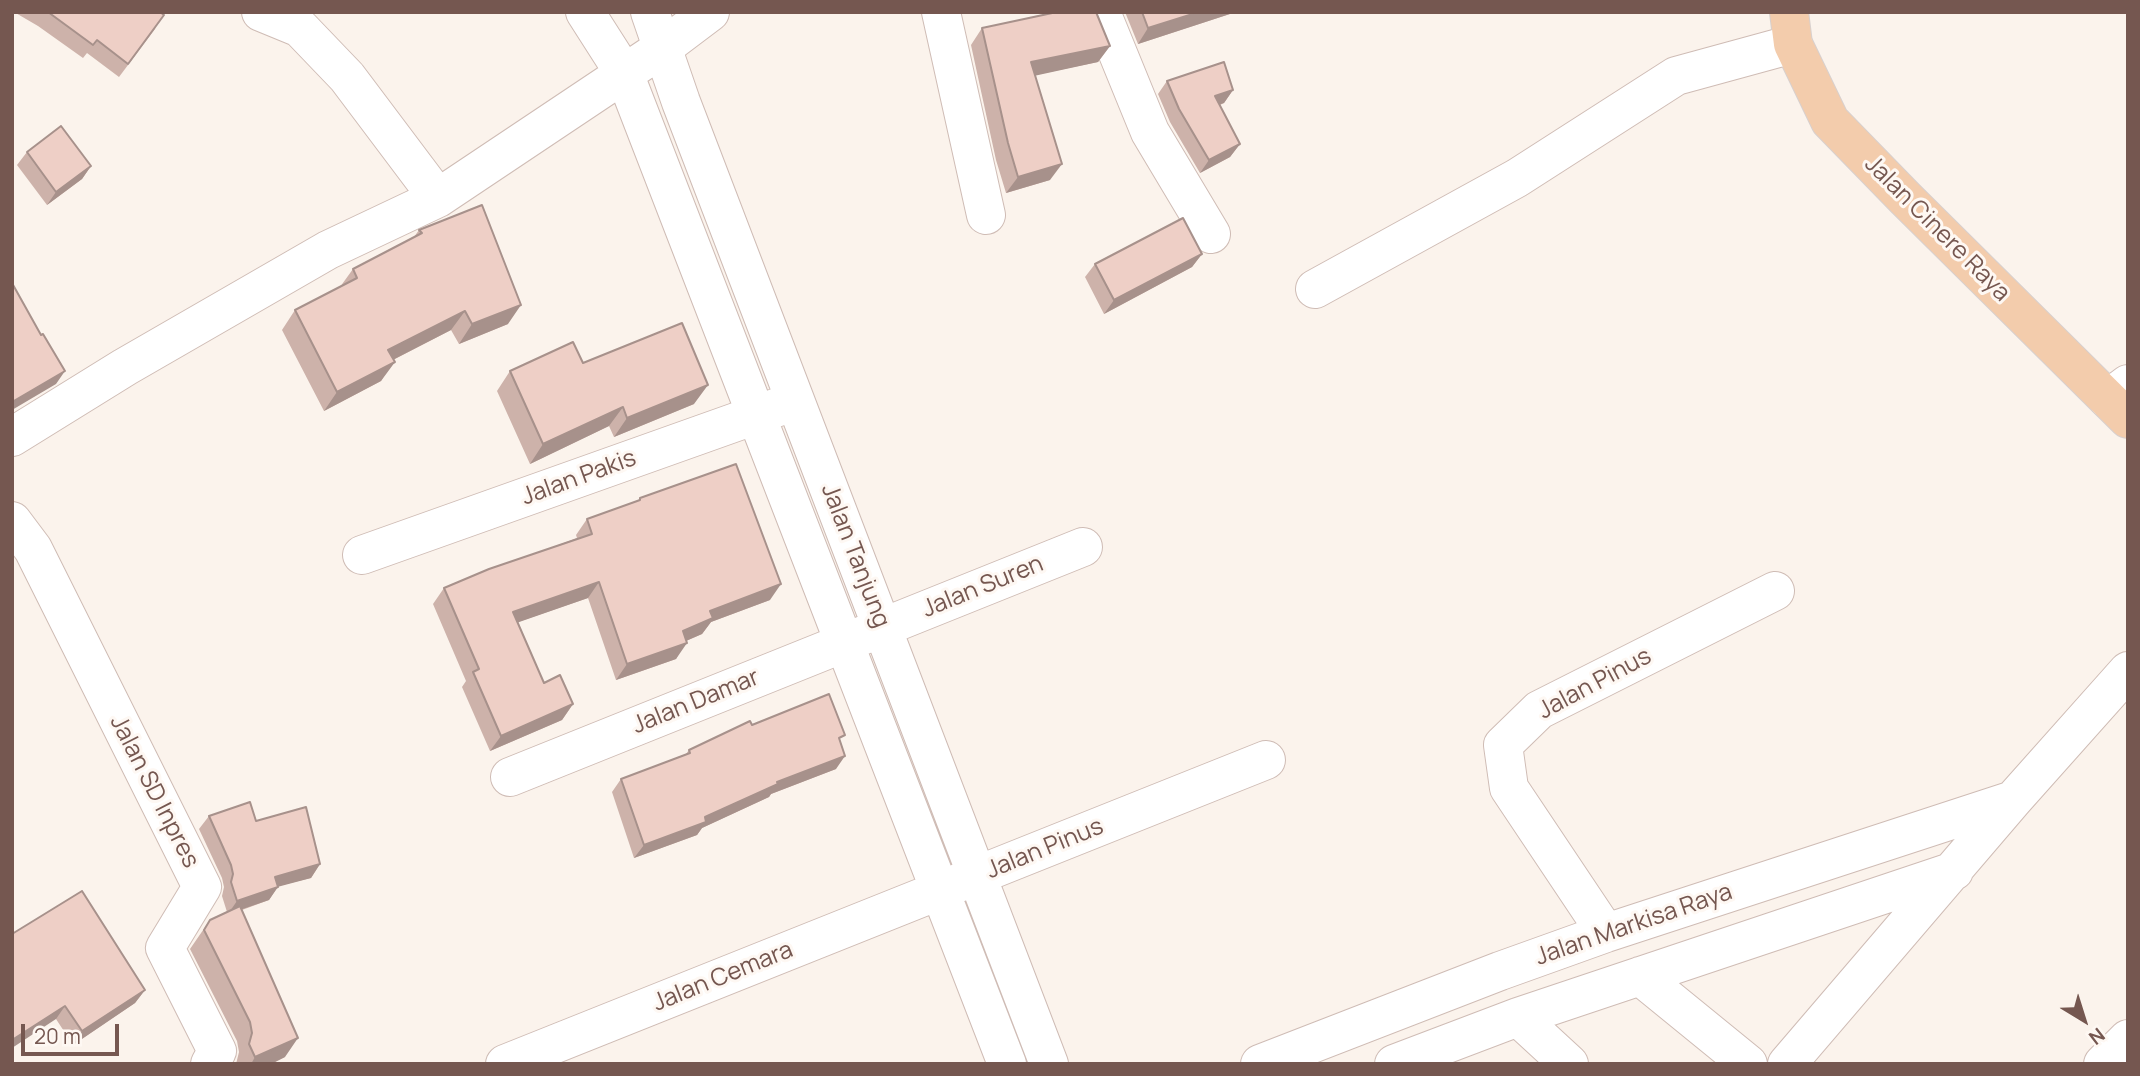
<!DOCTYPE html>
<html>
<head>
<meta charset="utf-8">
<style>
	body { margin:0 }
	#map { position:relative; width:2140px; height:1076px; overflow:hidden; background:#fbf3ec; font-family:Manrope,sans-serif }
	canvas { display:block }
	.frame { position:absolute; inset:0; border:14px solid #755750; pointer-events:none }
	.north { position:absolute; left:2049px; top:985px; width:70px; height:70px; -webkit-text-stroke:5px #fef8f3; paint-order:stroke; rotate:142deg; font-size:19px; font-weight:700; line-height:28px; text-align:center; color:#755750 }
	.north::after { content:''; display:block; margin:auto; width:24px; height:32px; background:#755750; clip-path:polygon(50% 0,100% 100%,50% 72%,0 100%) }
	.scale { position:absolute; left:21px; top:1024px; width:98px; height:32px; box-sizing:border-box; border:4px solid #755750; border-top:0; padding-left:9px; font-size:21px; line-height:24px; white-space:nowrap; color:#755750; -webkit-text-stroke:5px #fef8f3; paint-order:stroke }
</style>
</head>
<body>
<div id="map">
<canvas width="2140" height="1076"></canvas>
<div class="frame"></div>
<div class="north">N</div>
<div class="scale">20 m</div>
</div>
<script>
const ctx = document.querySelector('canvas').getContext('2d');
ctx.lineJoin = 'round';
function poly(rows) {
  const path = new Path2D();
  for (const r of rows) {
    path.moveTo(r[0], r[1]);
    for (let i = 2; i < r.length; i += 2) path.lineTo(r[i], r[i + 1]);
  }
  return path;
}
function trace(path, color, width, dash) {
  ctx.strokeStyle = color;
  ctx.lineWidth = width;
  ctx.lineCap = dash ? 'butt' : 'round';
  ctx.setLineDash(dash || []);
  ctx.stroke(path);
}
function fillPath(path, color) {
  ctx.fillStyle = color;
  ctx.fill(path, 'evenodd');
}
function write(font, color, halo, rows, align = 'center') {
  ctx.font = font + ' Manrope,sans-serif';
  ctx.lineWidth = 6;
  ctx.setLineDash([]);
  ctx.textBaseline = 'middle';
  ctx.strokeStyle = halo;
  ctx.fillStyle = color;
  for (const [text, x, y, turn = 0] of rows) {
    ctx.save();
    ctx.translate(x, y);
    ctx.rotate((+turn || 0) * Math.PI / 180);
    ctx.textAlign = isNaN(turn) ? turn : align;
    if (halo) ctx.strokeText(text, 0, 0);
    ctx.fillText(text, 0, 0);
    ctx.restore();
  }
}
const minor = poly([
	[261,12,300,28,347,77,438,198],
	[585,12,624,73,1007,1064],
	[650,12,681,102,1049,1064],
	[941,12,986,215],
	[1101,12,1150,132,1211,234],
	[1315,289,1517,178,1676,76,1793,44],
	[2108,399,2128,384],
	[12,437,125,367,328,250,438,198,661,49,710,12],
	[12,521,33,549,202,887,165,948,217,1051,210,1064],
	[362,555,781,406],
	[510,777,1083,547],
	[1606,933,1509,788,1503,745,1539,710,1775,591],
	[1640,976,1748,1064],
	[1518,1017,1569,1064],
	[505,1064,1266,760],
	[1260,1064,1500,971,1606,933,2013,800],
	[1394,1064,1518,1017,1954,871],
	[1787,1064,2013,800,2128,671],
	[2103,1064,2128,1039]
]);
const major = poly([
	[1789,12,1793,44,1830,121,1905,198,2128,419]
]);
trace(minor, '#cfbcb5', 40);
trace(major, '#d8d0ce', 40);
trace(minor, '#fff', 38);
trace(major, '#f3ccac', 38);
fillPath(poly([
	[14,12,160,12,155,29,119,77,87,53,83,58,38,26],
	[1125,12,1236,12,1138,44],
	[982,28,1110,46,1098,62,1035,75,1050,180,1006,193,996,160,971,45],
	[1167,81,1233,90,1224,103,1220,105,1240,144,1230,157,1200,173,1170,122,1158,94],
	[27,152,91,166,82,179,47,205,17,165],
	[419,230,508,324,459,344,451,330,393,360,381,381,324,411,282,330,295,310,340,287,353,269,414,237],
	[1202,254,1192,267,1104,314,1085,277,1095,264],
	[583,363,694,404,614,437,609,426,530,464,497,391,510,371],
	[640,498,770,600,711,622,702,634,686,641,676,659,616,680,588,598,518,622,544,683,573,704,562,720,490,751,462,687,466,681,433,604,444,588,577,538,576,535,587,519,637,502],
	[752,725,840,742,836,769,771,794,769,797,702,828,697,835,634,858,612,792,621,779,686,754,689,750],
	[209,816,256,821,320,864,311,878,278,886,269,900,242,910,285,1057,271,1064,236,1064,239,1052,237,1041,190,949,210,920,227,912,222,896,224,887,222,878,199,829],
	[12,934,145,990,135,1003,73,1045,56,1019]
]), '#cdb2aa');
fillPath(poly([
	[1199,12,1236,12,1138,44,1148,28],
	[1110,46,1098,62,1020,79,1031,62],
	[1233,90,1224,103,1206,109,1215,96],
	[1240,144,1230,157,1200,173,1209,160],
	[1062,164,1050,180,1006,193,1018,177],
	[91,166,82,179,47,205,56,192],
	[1202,254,1192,267,1104,314,1114,300],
	[521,305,508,324,459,344,472,324],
	[465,311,451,330,375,369,388,350],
	[395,362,381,381,324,411,337,392],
	[65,371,56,384,12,410,12,402],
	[708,385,694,404,614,437,627,418],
	[623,407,609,426,530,464,543,444],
	[599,582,588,598,502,628,513,612],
	[781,584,770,600,711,622,702,634,672,647,683,631,710,611],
	[687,643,676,659,616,680,627,664],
	[573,704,562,720,490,751,501,736],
	[845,756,836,769,771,794,769,797,702,828,697,835,634,858,644,845,705,817,777,782],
	[320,864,311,878,266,890,275,877],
	[278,887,269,900,228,914,237,901],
	[145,990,135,1003,73,1045,82,1031],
	[65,1006,56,1019,12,1048,12,1040],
	[298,1038,285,1057,271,1064,251,1064,255,1057]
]), '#a7918b');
const building = poly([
	[48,12,160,12,164,15,128,64,97,40,93,45,48,12],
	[1057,12,1096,12,1110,46,1031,62,1062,164,1018,177,1008,143,982,28,1057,12],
	[1142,12,1199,12,1148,28,1142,12],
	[1224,62,1233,90,1215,96,1240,144,1209,160,1179,109,1167,81,1224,62],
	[61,126,91,166,56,192,27,152,61,126],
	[482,205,521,305,472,324,465,311,388,350,395,362,337,392,295,310,357,278,353,269,422,233,419,230,482,205],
	[1183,218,1202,254,1114,300,1095,264,1183,218],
	[12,283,41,335,43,334,65,371,12,402,12,283],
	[682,323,708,385,627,418,623,407,543,444,510,371,573,342,583,363,682,323],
	[736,464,781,584,710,611,713,618,683,631,687,643,627,664,599,582,513,612,544,683,560,675,573,704,501,736,473,672,479,669,444,588,489,569,592,534,587,519,640,500,640,498,736,464],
	[829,694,845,735,839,738,845,756,777,782,778,784,705,817,706,822,644,845,621,779,690,753,689,750,750,721,752,725,829,694],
	[250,802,256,821,306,807,320,864,275,877,278,887,237,901,231,882,233,874,231,865,209,816,250,802],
	[82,891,145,990,82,1031,65,1006,12,1040,12,934,82,891],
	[240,906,298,1038,255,1057,249,1044,252,1033,250,1022,204,930,210,920,240,906]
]);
fillPath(building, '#eecfc6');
trace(building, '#a7918b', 2);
write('24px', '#755750', '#fef8f3', [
	["Jalan Cinere Raya",1937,229,45],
	["Jalan Pakis",579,478,-20],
	["Jalan Tanjung",855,556,69],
	["Jalan Suren",983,587,-22],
	["Jalan Pinus",1595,684,-28],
	["Jalan Damar",696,702,-22],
	["Jalan SD Inpres",154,792,63],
	["Jalan Pinus",1045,849,-22],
	["Jalan Markisa Raya",1634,925,-19],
	["Jalan Cemara",723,977,-22]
]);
</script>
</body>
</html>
